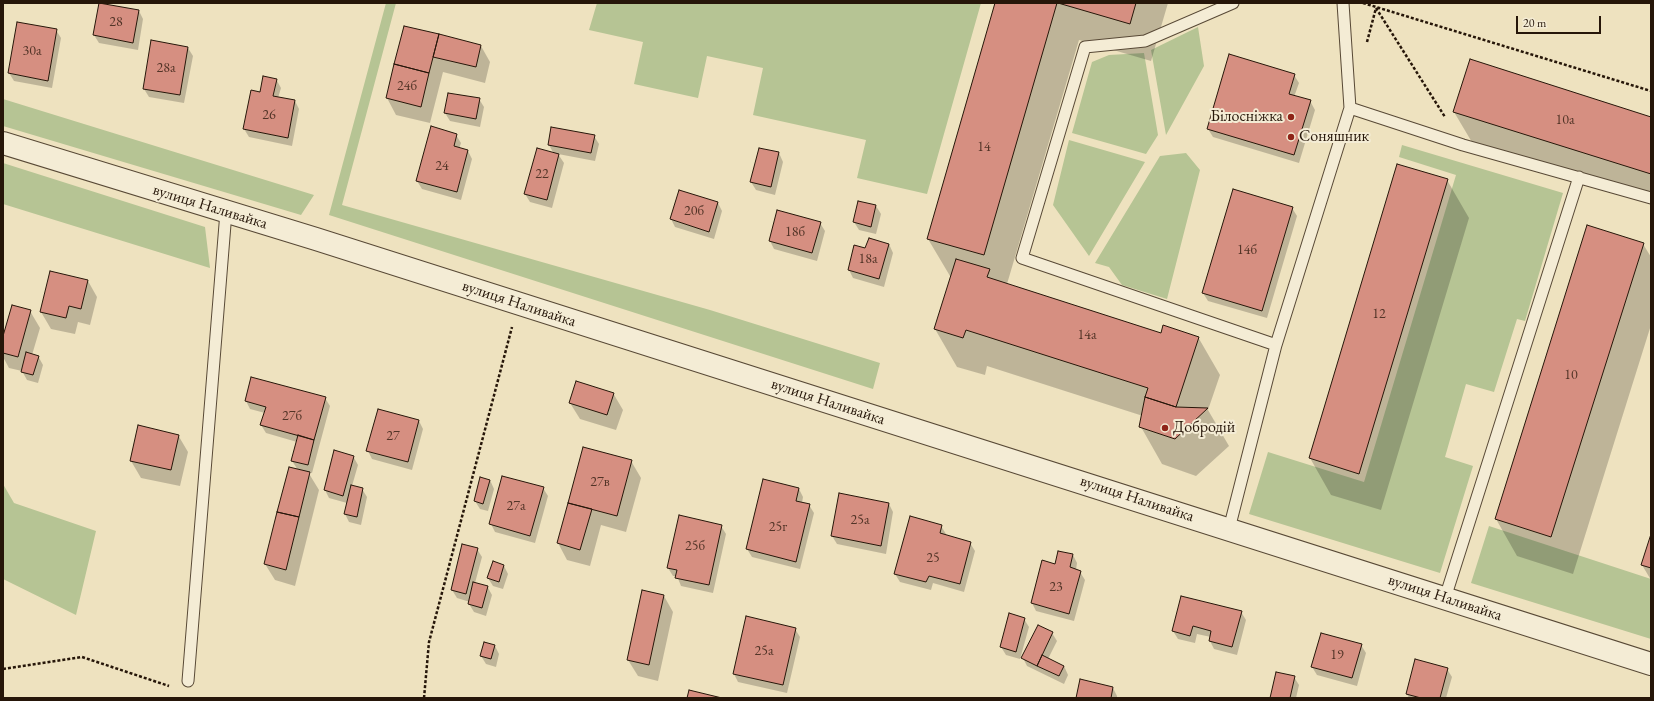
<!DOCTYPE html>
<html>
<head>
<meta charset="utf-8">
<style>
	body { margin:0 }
	#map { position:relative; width:1654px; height:701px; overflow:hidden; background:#eee2bf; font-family:"EB Garamond",serif }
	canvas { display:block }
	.frame { position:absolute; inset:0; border:4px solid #261609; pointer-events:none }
	.scale { position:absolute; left:1516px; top:16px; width:85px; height:18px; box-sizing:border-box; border:2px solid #261609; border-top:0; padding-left:5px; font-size:12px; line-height:14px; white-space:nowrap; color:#261609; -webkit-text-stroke:3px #f4ecd5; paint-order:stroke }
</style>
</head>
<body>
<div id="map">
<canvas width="1654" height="701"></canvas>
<div class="frame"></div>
<div class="scale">20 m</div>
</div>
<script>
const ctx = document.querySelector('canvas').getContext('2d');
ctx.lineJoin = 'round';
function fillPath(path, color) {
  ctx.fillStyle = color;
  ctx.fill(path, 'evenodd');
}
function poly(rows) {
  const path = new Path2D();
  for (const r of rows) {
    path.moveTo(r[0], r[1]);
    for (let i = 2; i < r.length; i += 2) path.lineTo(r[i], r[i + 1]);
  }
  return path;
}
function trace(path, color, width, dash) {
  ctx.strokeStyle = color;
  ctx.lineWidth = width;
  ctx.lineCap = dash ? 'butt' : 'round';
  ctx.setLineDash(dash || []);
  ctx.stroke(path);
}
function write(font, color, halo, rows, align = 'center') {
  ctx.font = font + ' "EB Garamond",serif';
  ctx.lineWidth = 4;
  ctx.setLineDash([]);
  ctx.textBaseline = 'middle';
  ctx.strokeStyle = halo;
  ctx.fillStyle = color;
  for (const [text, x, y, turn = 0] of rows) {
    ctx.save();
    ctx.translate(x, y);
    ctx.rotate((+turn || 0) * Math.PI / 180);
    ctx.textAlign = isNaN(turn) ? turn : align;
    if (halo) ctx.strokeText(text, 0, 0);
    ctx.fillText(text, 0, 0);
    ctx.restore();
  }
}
fillPath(poly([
	[386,3,396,3,342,205,710,310,880,363,873,389,329,215],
	[597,3,981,3,927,194,857,178,866,140,753,115,763,68,707,56,698,98,634,84,643,42,589,30],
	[1198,27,1204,66,1166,135,1151,50],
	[1144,53,1158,135,1146,154,1072,133,1092,62,1109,55],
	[3,99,314,195,301,215,3,126],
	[1069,140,1145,162,1089,256,1053,205],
	[1402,145,1563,193,1525,321,1517,319,1494,392,1466,384,1445,457,1473,466,1440,573,1249,514,1268,452,1364,482,1456,175,1399,157],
	[1186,153,1200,170,1167,299,1122,285,1109,267,1095,263,1160,156],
	[3,163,205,227,210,268,3,204],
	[3,484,14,503,96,531,76,615,3,579],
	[1489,526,1651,579,1651,639,1471,583]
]), '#b6c494');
fillPath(poly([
	[996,3,1168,3,1151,61,1079,40,1007,284,1162,334,1198,337,1220,375,1208,410,1229,446,1196,476,1162,464,1141,427,1143,416,987,366,985,375,957,367,935,329,952,277,950,276,928,239],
	[139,11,143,19,138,50,99,43,94,35],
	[18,23,56,30,61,38,52,88,14,81,9,73],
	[404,27,481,46,490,62,485,83,443,72,430,123,396,115,387,98],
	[188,48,193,56,184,103,149,97,144,89],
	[1294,75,1299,83,1294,97,1310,101,1315,110,1299,163,1213,137,1208,129],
	[276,79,281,88,278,98,295,101,299,109,292,146,249,137,244,129,260,93],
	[479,99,484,107,480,127,450,121,445,113],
	[1454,112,1651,118,1651,204,1476,149],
	[456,135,461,143,459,149,468,151,472,159,461,200,422,189,417,181],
	[594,136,599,144,595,161,558,154,564,163,552,208,530,202,525,194,554,154,549,145],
	[779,153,783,162,775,195,756,190,751,182],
	[1447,180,1469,218,1381,510,1331,495,1310,458],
	[680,191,718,203,722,211,714,239,675,227,671,219],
	[859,202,876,206,881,214,876,234,859,230,854,222],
	[1292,208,1297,216,1267,318,1208,301,1203,293],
	[778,212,820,223,825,231,817,261,774,249,770,241],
	[889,244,893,253,884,287,853,278,849,270],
	[1643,244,1651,257,1651,325,1573,574,1517,556,1496,519],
	[88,281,97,297,90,325,78,322,75,334,51,329,41,312],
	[30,311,40,328,32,355,38,356,43,365,38,383,27,380,22,371,9,368,3,357,3,340],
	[613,393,623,410,616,430,580,419,570,403],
	[325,398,330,406,312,473,308,472,319,490,295,586,275,580,265,564,298,470,292,461,297,442,266,433,261,425,265,413,250,409,246,401],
	[419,421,423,429,412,470,372,459,368,451],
	[178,435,188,452,180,486,141,478,131,461],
	[583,448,631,461,641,478,626,532,601,525,590,566,567,560,558,543],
	[353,456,358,465,352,486,362,489,367,497,361,525,349,522,345,514,347,503,329,498,325,490],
	[490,480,494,489,488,511,480,509,475,501],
	[543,488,548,496,535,543,495,532,491,524],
	[799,489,803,497,802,503,809,505,814,513,800,569,752,557,747,549],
	[889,504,893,512,886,554,837,544,832,536],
	[721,526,726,534,713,593,681,586,677,576,673,576,668,568],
	[941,526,946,534,945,536,970,543,975,551,964,592,933,583,931,590,900,582,895,574],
	[1651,537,1651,580,1642,565],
	[477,549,482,557,475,583,487,586,492,595,486,616,474,612,469,604,470,602,457,598,452,590],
	[1073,555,1077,563,1076,570,1080,572,1085,580,1074,621,1036,611,1032,603,1056,565],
	[504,566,508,574,503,589,493,586,488,578],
	[664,596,673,612,658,681,638,676,628,660],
	[1241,612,1246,620,1237,655,1214,649,1210,641,1211,637,1197,634,1195,643,1178,639,1173,631],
	[1024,619,1029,627,1020,659,1006,655,1001,647],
	[795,629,800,637,787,693,738,682,734,674],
	[1052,633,1057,641,1048,659,1064,666,1068,675,1064,684,1027,666,1023,658],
	[1361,645,1366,653,1357,686,1317,675,1312,667],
	[495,646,499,654,496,667,486,664,481,656],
	[1447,669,1452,677,1446,698,1409,698,1407,694],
	[1294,677,1299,685,1296,698,1271,698],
	[1113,688,1117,696,1117,698,1077,698]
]), '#0003');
const building = poly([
	[99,3,139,10,133,43,93,35,99,3],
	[995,3,1057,3,984,255,927,239,995,3],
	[1058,3,1136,3,1130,24,1058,3],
	[17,22,57,29,48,81,8,73,17,22],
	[404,26,439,34,429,73,394,64,404,26],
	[439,34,481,45,476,67,433,57,439,34],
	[151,40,188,47,180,95,143,89,151,40],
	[1229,54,1295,74,1289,94,1311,100,1294,155,1207,129,1229,54],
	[1470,59,1651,117,1651,174,1453,112,1470,59],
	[394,64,429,73,421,107,386,98,394,64],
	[263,76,277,79,273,96,295,100,288,138,243,129,251,90,260,92,263,76],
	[448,93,480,98,476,119,444,113,448,93],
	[431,126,457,134,454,146,468,150,457,192,416,181,431,126],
	[551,127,595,135,591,153,548,145,551,127],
	[537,148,559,154,547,200,524,194,537,148],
	[759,148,779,152,771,187,750,182,759,148],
	[1397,164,1448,179,1359,474,1309,458,1397,164],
	[1233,189,1293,207,1262,311,1202,293,1233,189],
	[679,190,718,202,709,232,670,219,679,190],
	[858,201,876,205,871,227,853,222,858,201],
	[777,210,821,222,812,253,769,241,777,210],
	[1587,225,1644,243,1551,537,1495,519,1587,225],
	[869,238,889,244,879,279,848,270,854,245,865,248,869,238],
	[956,259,990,269,987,277,1161,333,1163,325,1199,337,1176,407,1145,397,1148,388,966,330,963,338,934,329,956,259],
	[50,271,88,280,81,309,69,306,66,318,40,312,50,271],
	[12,305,31,310,18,357,3,353,3,336,12,305],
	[26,352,39,356,33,375,21,372,26,352],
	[251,377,326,397,314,440,260,425,266,407,245,401,251,377],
	[576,381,614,393,607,415,569,403,576,381],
	[1145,397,1176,407,1208,408,1175,439,1139,427,1145,397],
	[378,409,419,420,408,462,366,451,378,409],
	[138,425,179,435,171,470,130,461,138,425],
	[298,435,314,440,308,465,291,461,298,435],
	[583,447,632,460,617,516,568,503,583,447],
	[334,450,354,456,343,496,324,490,334,450],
	[289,467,310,472,299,517,277,512,289,467],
	[502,476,544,487,530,536,489,524,502,476],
	[480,477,490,480,483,504,474,501,480,477],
	[763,479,799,488,796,501,810,504,796,562,746,549,763,479],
	[351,485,363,488,357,517,344,514,351,485],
	[839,493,889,503,881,546,831,536,839,493],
	[568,503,592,509,580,550,557,543,568,503],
	[277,512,299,517,286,570,264,564,277,512],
	[679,515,722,525,709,585,675,578,677,570,667,568,679,515],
	[910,516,942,525,940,533,971,542,960,584,929,576,926,582,894,574,910,516],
	[1651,534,1651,568,1641,565,1651,534],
	[462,544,478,548,466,594,451,590,462,544],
	[1058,551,1073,554,1070,567,1081,571,1069,614,1031,603,1042,560,1055,564,1058,551],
	[493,561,504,565,499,582,487,578,493,561],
	[473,582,488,586,482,608,468,604,473,582],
	[642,590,664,595,649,665,627,660,642,590],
	[1181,596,1242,611,1232,647,1209,641,1211,631,1193,626,1190,636,1172,631,1181,596],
	[1009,613,1025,618,1016,652,1000,647,1009,613],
	[746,616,796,628,783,685,733,674,746,616],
	[1038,625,1053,632,1037,666,1021,658,1038,625],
	[1321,633,1362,644,1352,678,1311,667,1321,633],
	[484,642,495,645,491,659,480,656,484,642],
	[1042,655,1064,666,1059,676,1037,666,1042,655],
	[1415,659,1448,668,1440,698,1421,698,1406,694,1415,659],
	[1276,672,1295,676,1290,698,1270,698,1276,672],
	[1080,679,1113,687,1111,698,1076,698,1080,679],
	[689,690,722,698,687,698,689,690]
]);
fillPath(building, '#d68f81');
trace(building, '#261609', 1);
const service = poly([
	[1233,3,1145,41,1085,47,1022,258,1276,345],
	[1343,3,1350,108],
	[1229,529,1276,345,1350,108,1463,145,1651,198],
	[1445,598,1579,177],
	[188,681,226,212]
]);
const minor = poly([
	[3,143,316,239,1651,664]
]);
trace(service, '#584936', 13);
trace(minor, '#584936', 24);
trace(poly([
	[1363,3,1651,91],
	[1376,8,1445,117],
	[1367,42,1376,8],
	[3,669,82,657,169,686],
	[424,698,429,642,512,327]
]), '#261609', 2.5, [3, 2]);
trace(service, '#f4ecd5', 11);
trace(minor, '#f4ecd5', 22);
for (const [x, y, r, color] of [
	[1291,117,4,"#8f2418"],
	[1291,137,4,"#8f2418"],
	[1165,428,4,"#8f2418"]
]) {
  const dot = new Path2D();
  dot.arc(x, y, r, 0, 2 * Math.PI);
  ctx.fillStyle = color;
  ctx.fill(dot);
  trace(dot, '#f4ecd5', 1.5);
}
write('14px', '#523427', null, [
	["28",116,22],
	["30а",32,51],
	["28а",166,68],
	["24б",407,86],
	["26",269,115],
	["10а",1565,120],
	["14",984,147],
	["24",442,166],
	["22",542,174],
	["20б",694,211],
	["18б",795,232],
	["14б",1247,250],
	["18а",868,259],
	["12",1379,314],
	["14а",1087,335],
	["10",1571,375],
	["27б",292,416],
	["27",393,436],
	["27в",600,482],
	["27а",516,506],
	["25а",860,520],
	["25г",778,527],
	["25б",695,546],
	["25",933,558],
	["23",1056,587],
	["25а",764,651],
	["19",1337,655]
]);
write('16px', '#261609', '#f4ecd5', [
	["Білосніжка",1283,117,"right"],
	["Соняшник",1299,137],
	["Добродій",1173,428]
], 'left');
write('16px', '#261609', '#f4ecd5', [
	["вулиця Наливайка",210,207,17],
	["вулиця Наливайка",519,304,18],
	["вулиця Наливайка",828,402,18],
	["вулиця Наливайка",1137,499,18],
	["вулиця Наливайка",1445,598,18]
]);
</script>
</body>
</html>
